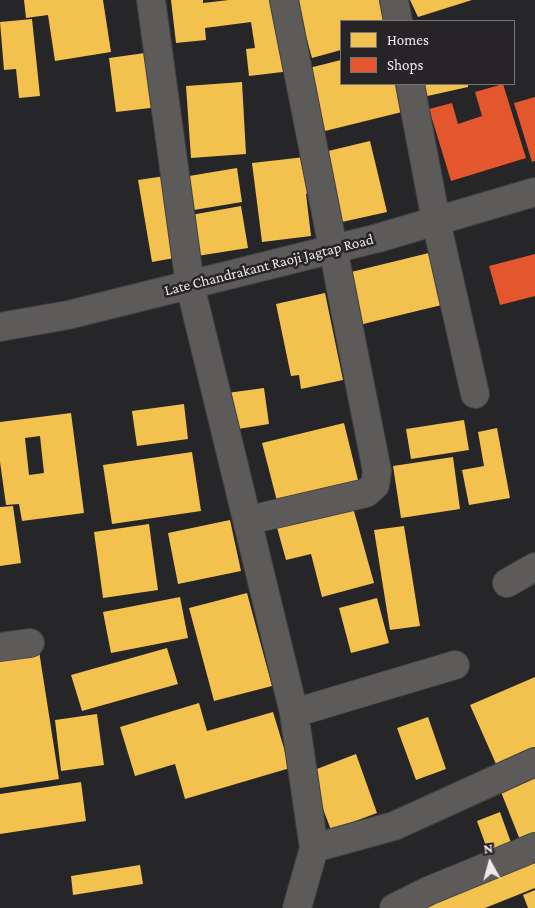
<!DOCTYPE html>
<html>
<head>
<meta charset="utf-8">
<style>
	body { margin:0 }
	#map { position:relative; width:535px; height:908px; overflow:hidden; background:#262527; font-family:"Crimson Pro",serif }
	canvas { display:block }
	.legend { position:absolute; left:340px; top:20px; width:175px; height:65px; box-sizing:border-box; background:#272428; border:1px solid #767477; margin:0; padding:6px 9px; list-style:none; font-size:15px; color:#edebee }
	.legend li { display:flex; align-items:center; gap:10px; height:25px }
	.legend b { width:25px; border:1px solid #767477 }
	.north { position:absolute; left:465px; top:838px; width:50px; height:50px; -webkit-text-stroke:4px #272428; paint-order:stroke; rotate:353deg; font-size:14px; font-weight:700; line-height:20px; text-align:center; color:#edebee }
	.north::after { content:''; display:block; margin:auto; width:18px; height:22px; background:#edebee; clip-path:polygon(50% 0,100% 100%,50% 72%,0 100%) }
</style>
</head>
<body>
<div id="map">
<canvas width="535" height="908"></canvas>
<ul class="legend">
<li><b style="height:14px;background:#f2c14e"></b>Homes</li>
<li><b style="height:14px;background:#e4572e"></b>Shops</li>
</ul>
<div class="north">N</div>
</div>
<script>
const ctx = document.querySelector('canvas').getContext('2d');
ctx.lineJoin = 'round';
function fillPath(path, color) {
  ctx.fillStyle = color;
  ctx.fill(path, 'evenodd');
}
function poly(rows) {
  const path = new Path2D();
  for (const r of rows) {
    path.moveTo(r[0], r[1]);
    for (let i = 2; i < r.length; i += 2) path.lineTo(r[i], r[i + 1]);
  }
  return path;
}
function trace(path, color, width, dash) {
  ctx.strokeStyle = color;
  ctx.lineWidth = width;
  ctx.lineCap = dash ? 'butt' : 'round';
  ctx.setLineDash(dash || []);
  ctx.stroke(path);
}
function write(font, color, halo, rows, align = 'center') {
  ctx.font = font + ' "Crimson Pro",serif';
  ctx.lineWidth = 5;
  ctx.setLineDash([]);
  ctx.textBaseline = 'middle';
  ctx.strokeStyle = halo;
  ctx.fillStyle = color;
  for (const [text, x, y, turn = 0] of rows) {
    ctx.save();
    ctx.translate(x, y);
    ctx.rotate((+turn || 0) * Math.PI / 180);
    ctx.textAlign = isNaN(turn) ? turn : align;
    if (halo) ctx.strokeText(text, 0, 0);
    ctx.fillText(text, 0, 0);
    ctx.restore();
  }
}
fillPath(poly([
	[24,0,103,0,111,52,55,61,48,15,26,18],
	[171,0,203,0,203,3,229,0,282,0,291,71,249,76,246,49,255,48,251,22,205,28,206,40,176,43],
	[296,0,379,0,385,21,341,21,341,50,312,58],
	[410,0,472,0,418,17],
	[32,19,40,96,19,98,16,69,4,70,0,22],
	[152,52,159,107,116,112,109,58],
	[341,60,341,84,399,84,406,111,321,132,305,69],
	[242,82,246,154,191,158,186,86],
	[420,84,468,84,468,87,423,97],
	[370,141,387,212,342,222,324,152],
	[305,157,310,193,306,194,311,236,262,242,252,163],
	[237,168,242,202,188,211,183,177],
	[165,176,180,257,152,262,138,180],
	[241,206,248,248,197,256,191,215],
	[437,251,450,303,355,326,343,274],
	[325,293,343,380,301,389,299,375,291,376,276,304],
	[264,388,269,424,232,430,227,393],
	[184,404,188,439,137,446,132,411],
	[71,413,84,513,22,521,19,504,6,505,0,462,0,422],
	[40,436,44,473,29,475,25,438],
	[464,420,469,450,411,459,406,429],
	[344,423,359,484,278,505,262,443],
	[497,428,510,498,469,505,462,470,484,466,478,432],
	[192,452,201,511,112,524,103,465],
	[453,457,460,509,401,518,393,466],
	[352,504,374,583,322,597,311,554,286,560,276,524],
	[13,506,21,563,0,566,0,507],
	[230,520,241,571,178,584,168,533],
	[149,524,158,590,103,598,94,532],
	[404,526,420,626,390,630,374,530],
	[247,593,272,686,214,701,189,608],
	[180,597,188,638,111,653,103,612],
	[377,598,389,643,351,653,339,608],
	[167,648,178,684,82,711,71,675],
	[39,651,59,779,0,788,0,657],
	[535,677,535,747,496,764,470,705],
	[199,703,207,731,273,712,290,768,185,799,175,764,135,776,120,727],
	[97,714,104,765,61,771,55,720],
	[428,717,446,769,416,780,397,728],
	[356,754,377,813,331,830,309,772],
	[535,778,535,840,522,845,501,792],
	[81,782,86,821,0,834,0,794],
	[500,812,514,851,491,860,477,821],
	[535,856,535,888,485,908,421,908],
	[140,865,143,884,73,895,71,876],
	[535,890,535,908,528,908,523,895]
]), '#f2c14e');
fillPath(poly([
	[503,84,526,158,451,181,429,109,452,103,458,124,482,116,475,92],
	[535,97,535,161,532,162,514,103],
	[535,254,535,296,500,305,489,266]
]), '#e4572e');
const minor = poly([
	[151,0,190,285,294,713,314,848,297,908],
	[394,0,398,21],
	[410,84,436,221,475,394],
	[0,327,68,315,378,238,535,192],
	[249,520,366,493,375,485,377,471,284,0],
	[507,583,535,567],
	[0,647,30,643],
	[294,713,455,665],
	[314,848,394,826,535,762],
	[394,908,428,891,535,847]
]);
trace(minor, '#424143', 30);
trace(minor, '#5c5b5a', 28);
write('15px', '#edebee', '#272428', [
	["Late Chandrakant Raoji Jagtap Road",269,265,-14]
]);
</script>
</body>
</html>
